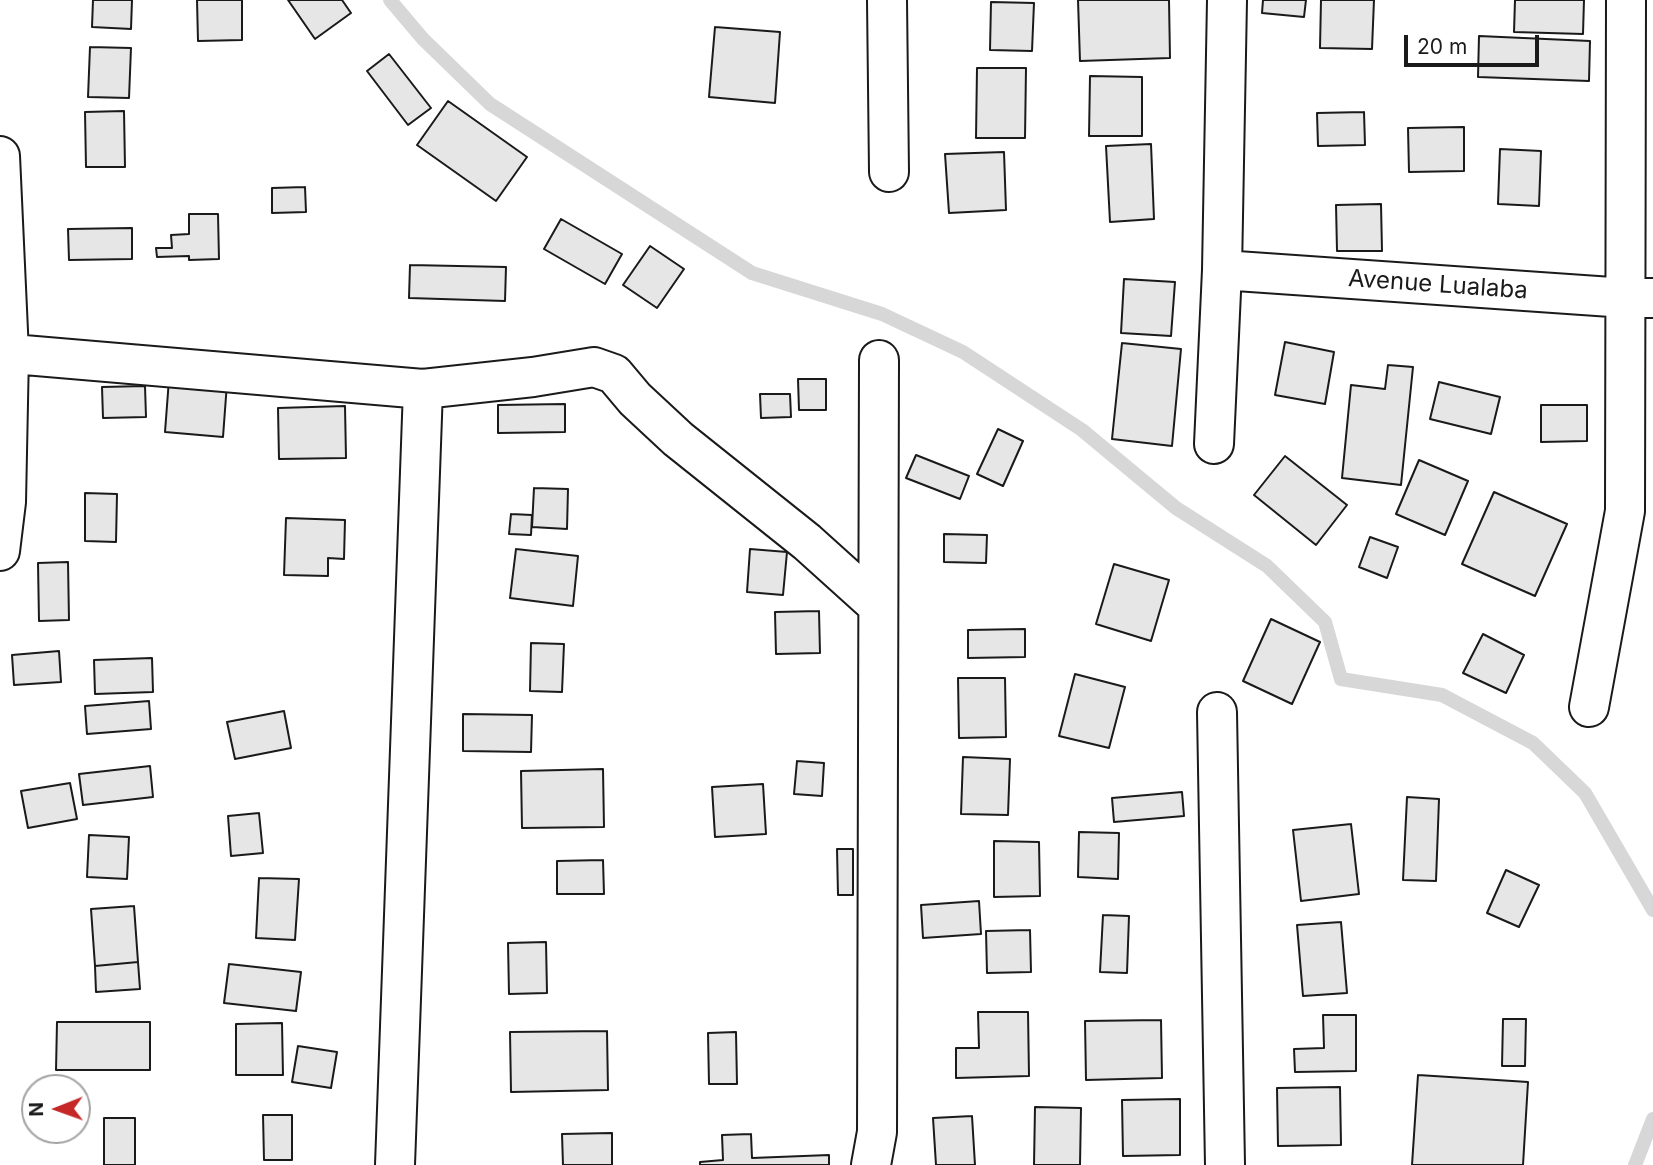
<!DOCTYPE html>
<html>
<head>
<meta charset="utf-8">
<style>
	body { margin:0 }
	#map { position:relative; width:1653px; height:1165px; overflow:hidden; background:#fff; font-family:Inter,sans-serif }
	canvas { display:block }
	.north { position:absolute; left:21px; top:1074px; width:70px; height:70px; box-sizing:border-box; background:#fff; border:2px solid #a3a3a3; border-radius:50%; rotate:269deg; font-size:19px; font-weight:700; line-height:28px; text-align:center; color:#1a1a1a }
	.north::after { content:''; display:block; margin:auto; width:24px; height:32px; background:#c62828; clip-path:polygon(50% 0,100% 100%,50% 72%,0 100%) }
	.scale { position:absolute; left:1404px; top:35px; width:135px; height:32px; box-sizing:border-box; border:4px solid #1a1a1a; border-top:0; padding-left:9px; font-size:21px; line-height:24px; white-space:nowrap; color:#1a1a1a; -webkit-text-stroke:5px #fff; paint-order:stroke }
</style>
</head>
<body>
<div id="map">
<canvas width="1653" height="1165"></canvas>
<div class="north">N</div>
<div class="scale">20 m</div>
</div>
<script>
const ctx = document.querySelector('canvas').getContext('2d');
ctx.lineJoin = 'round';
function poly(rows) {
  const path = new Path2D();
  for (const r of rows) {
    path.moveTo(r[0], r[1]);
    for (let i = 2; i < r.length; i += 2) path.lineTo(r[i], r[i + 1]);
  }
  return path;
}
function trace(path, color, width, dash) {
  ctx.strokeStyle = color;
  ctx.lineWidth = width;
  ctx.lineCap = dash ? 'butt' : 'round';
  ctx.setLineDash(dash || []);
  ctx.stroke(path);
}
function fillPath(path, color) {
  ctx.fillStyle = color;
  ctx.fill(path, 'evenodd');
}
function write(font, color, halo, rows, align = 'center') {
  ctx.font = font + ' Inter,sans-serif';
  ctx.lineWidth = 5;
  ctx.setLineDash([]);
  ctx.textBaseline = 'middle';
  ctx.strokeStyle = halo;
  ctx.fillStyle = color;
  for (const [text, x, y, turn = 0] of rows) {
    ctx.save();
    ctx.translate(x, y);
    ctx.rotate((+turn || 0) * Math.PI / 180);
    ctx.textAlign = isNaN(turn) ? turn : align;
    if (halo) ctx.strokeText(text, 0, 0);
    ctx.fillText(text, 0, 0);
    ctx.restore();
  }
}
trace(poly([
	[390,0,423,39,490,104,752,273,882,314,963,352,1082,430,1176,508,1267,566,1325,622,1341,679,1442,695,1533,743,1585,793,1653,910],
	[1635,1165,1653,1119]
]), '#d7d7d7', 14);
const building = poly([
	[93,0,132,0,131,29,92,27,93,0],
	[197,0,242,0,242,40,198,41,197,0],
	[288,0,342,0,351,13,315,39,288,0],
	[1078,0,1169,0,1170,58,1080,61,1078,0],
	[1263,0,1306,0,1304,17,1262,13,1263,0],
	[1321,0,1374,0,1372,49,1320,48,1321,0],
	[1515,0,1584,0,1583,34,1514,32,1515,0],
	[991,2,1034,3,1032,51,990,50,991,2],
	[715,27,780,32,775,103,709,97,715,27],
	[1479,36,1590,41,1589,81,1478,77,1479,36],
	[90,47,131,48,129,98,88,97,90,47],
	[389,54,431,108,408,125,367,71,389,54],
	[977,68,1026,68,1025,138,976,138,977,68],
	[1090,76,1142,77,1142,136,1089,136,1090,76],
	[448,101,527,157,496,201,417,145,448,101],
	[124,111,125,167,86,167,85,112,124,111],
	[1364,112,1365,145,1318,146,1317,113,1364,112],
	[1464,127,1464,171,1409,172,1408,128,1464,127],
	[1151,144,1154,219,1110,222,1106,146,1151,144],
	[1500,149,1541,151,1539,206,1498,204,1500,149],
	[1004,152,1006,210,949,213,945,154,1004,152],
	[305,187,306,212,272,213,272,188,305,187],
	[1381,204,1382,251,1337,251,1336,205,1381,204],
	[189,214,218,214,219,259,189,260,189,256,157,257,156,248,172,248,171,235,189,234,189,214],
	[561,219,622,254,605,284,544,249,561,219],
	[132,228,132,259,69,260,68,229,132,228],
	[650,246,684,269,657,308,623,285,650,246],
	[410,265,506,267,505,301,409,298,410,265],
	[1124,279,1175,282,1171,336,1121,333,1124,279],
	[1285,342,1334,352,1325,404,1275,395,1285,342],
	[1122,343,1181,349,1172,446,1112,439,1122,343],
	[1388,365,1413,367,1401,485,1342,478,1351,385,1385,389,1388,365],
	[169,379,227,383,223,437,165,432,169,379],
	[798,379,826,379,826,410,799,410,798,379],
	[1439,382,1500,397,1491,434,1430,419,1439,382],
	[145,386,146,417,103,418,102,387,145,386],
	[760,394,790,394,791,417,761,418,760,394],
	[565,404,565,432,498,433,498,405,565,404],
	[1541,405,1587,405,1587,441,1541,442,1541,405],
	[345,406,346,458,279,459,278,408,345,406],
	[998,429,1023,441,1003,486,977,474,998,429],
	[916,455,969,476,960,499,906,478,916,455],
	[1285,456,1347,505,1316,545,1254,495,1285,456],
	[1419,460,1468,481,1445,535,1396,514,1419,460],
	[534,488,568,489,567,529,532,527,534,488],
	[1494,492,1567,524,1535,596,1462,564,1494,492],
	[85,493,117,494,116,542,85,541,85,493],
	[511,514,532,515,531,535,509,534,511,514],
	[286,518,345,520,344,559,328,558,328,576,284,575,286,518],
	[944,534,987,535,986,563,944,562,944,534],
	[1370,537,1398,547,1387,578,1359,567,1370,537],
	[516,549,578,556,573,606,510,598,516,549],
	[750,549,787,552,783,595,747,592,750,549],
	[68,562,69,620,39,621,38,563,68,562],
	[1114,564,1169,580,1151,641,1096,624,1114,564],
	[819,611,820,653,776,654,775,612,819,611],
	[1271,619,1320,642,1292,704,1243,681,1271,619],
	[1025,629,1025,657,968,658,968,630,1025,629],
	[1483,634,1524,655,1506,693,1463,673,1483,634],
	[531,643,564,644,562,692,530,691,531,643],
	[59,651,61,682,14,685,12,655,59,651],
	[152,658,153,692,95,694,94,660,152,658],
	[1075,674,1125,687,1109,748,1059,736,1075,674],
	[958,678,1005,678,1006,737,959,738,958,678],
	[149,701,151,729,87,734,85,706,149,701],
	[284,711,291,748,235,759,227,722,284,711],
	[463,714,532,715,531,752,463,751,463,714],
	[963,757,1010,759,1008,815,961,814,963,757],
	[797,761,824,763,822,796,794,794,797,761],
	[150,766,153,797,83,805,79,774,150,766],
	[603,769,604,827,522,828,521,771,603,769],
	[70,783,77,819,28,828,21,791,70,783],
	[763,784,766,834,715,837,712,787,763,784],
	[1182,792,1184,816,1114,822,1112,798,1182,792],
	[1407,797,1439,799,1436,881,1403,880,1407,797],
	[259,813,263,853,231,856,228,816,259,813],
	[1351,824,1359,894,1301,901,1293,830,1351,824],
	[1079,832,1119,833,1118,879,1078,877,1079,832],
	[89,835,129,837,127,879,87,877,89,835],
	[994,841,1039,842,1040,896,994,897,994,841],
	[837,849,853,849,853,895,838,895,837,849],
	[603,860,604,894,557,894,557,861,603,860],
	[1506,870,1539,885,1519,927,1487,913,1506,870],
	[259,878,299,879,295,940,256,938,259,878],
	[979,901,981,934,923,938,921,905,979,901],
	[134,906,138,962,95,966,91,909,134,906],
	[1103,915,1129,916,1127,973,1100,972,1103,915],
	[1341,922,1347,993,1303,996,1297,925,1341,922],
	[1030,930,1031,972,987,973,986,931,1030,930],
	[546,942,547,993,509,994,508,943,546,942],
	[138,962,140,989,96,992,95,966,138,962],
	[229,964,301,972,296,1011,224,1003,229,964],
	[978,1012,1028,1012,1029,1076,956,1078,956,1048,979,1048,978,1012],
	[1323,1015,1356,1015,1356,1071,1295,1072,1294,1049,1324,1048,1323,1015],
	[1503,1019,1526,1019,1525,1066,1502,1066,1503,1019],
	[1161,1020,1162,1078,1086,1080,1085,1021,1161,1020],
	[57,1022,150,1022,150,1070,56,1070,57,1022],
	[282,1023,283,1075,236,1075,236,1024,282,1023],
	[607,1031,608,1090,511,1092,510,1032,607,1031],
	[736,1032,737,1084,709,1084,708,1033,736,1032],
	[298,1046,337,1052,331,1088,292,1082,298,1046],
	[1418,1075,1528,1082,1523,1165,1412,1165,1418,1075],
	[1340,1087,1341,1145,1278,1146,1277,1088,1340,1087],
	[1180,1099,1180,1155,1123,1156,1122,1100,1180,1099],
	[1035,1107,1081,1108,1080,1165,1034,1165,1035,1107],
	[263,1115,292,1115,292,1160,264,1160,263,1115],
	[972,1116,975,1165,936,1165,933,1118,972,1116],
	[104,1118,135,1118,135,1165,104,1165,104,1118],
	[612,1133,612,1165,563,1165,562,1134,612,1133],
	[751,1134,752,1158,829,1155,829,1165,700,1165,700,1162,723,1160,722,1135,751,1134]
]);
fillPath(building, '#e6e6e6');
trace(building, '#1a1a1a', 2);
const minor = poly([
	[887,0,889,172],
	[0,156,9,353,6,502,0,551],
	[1222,270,1626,298,1653,298],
	[0,353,423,389,533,377,594,367,614,374,635,399,678,439,807,542,878,606],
	[1214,444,1222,270,1227,0],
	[1589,707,1625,511,1626,0],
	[1217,712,1225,1165],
	[395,1165,423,389],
	[871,1165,877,1132,879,360]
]);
trace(minor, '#1a1a1a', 42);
trace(minor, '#fff', 38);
write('24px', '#1a1a1a', '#fff', [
	["Avenue Lualaba",1438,285,4]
]);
</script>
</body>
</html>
